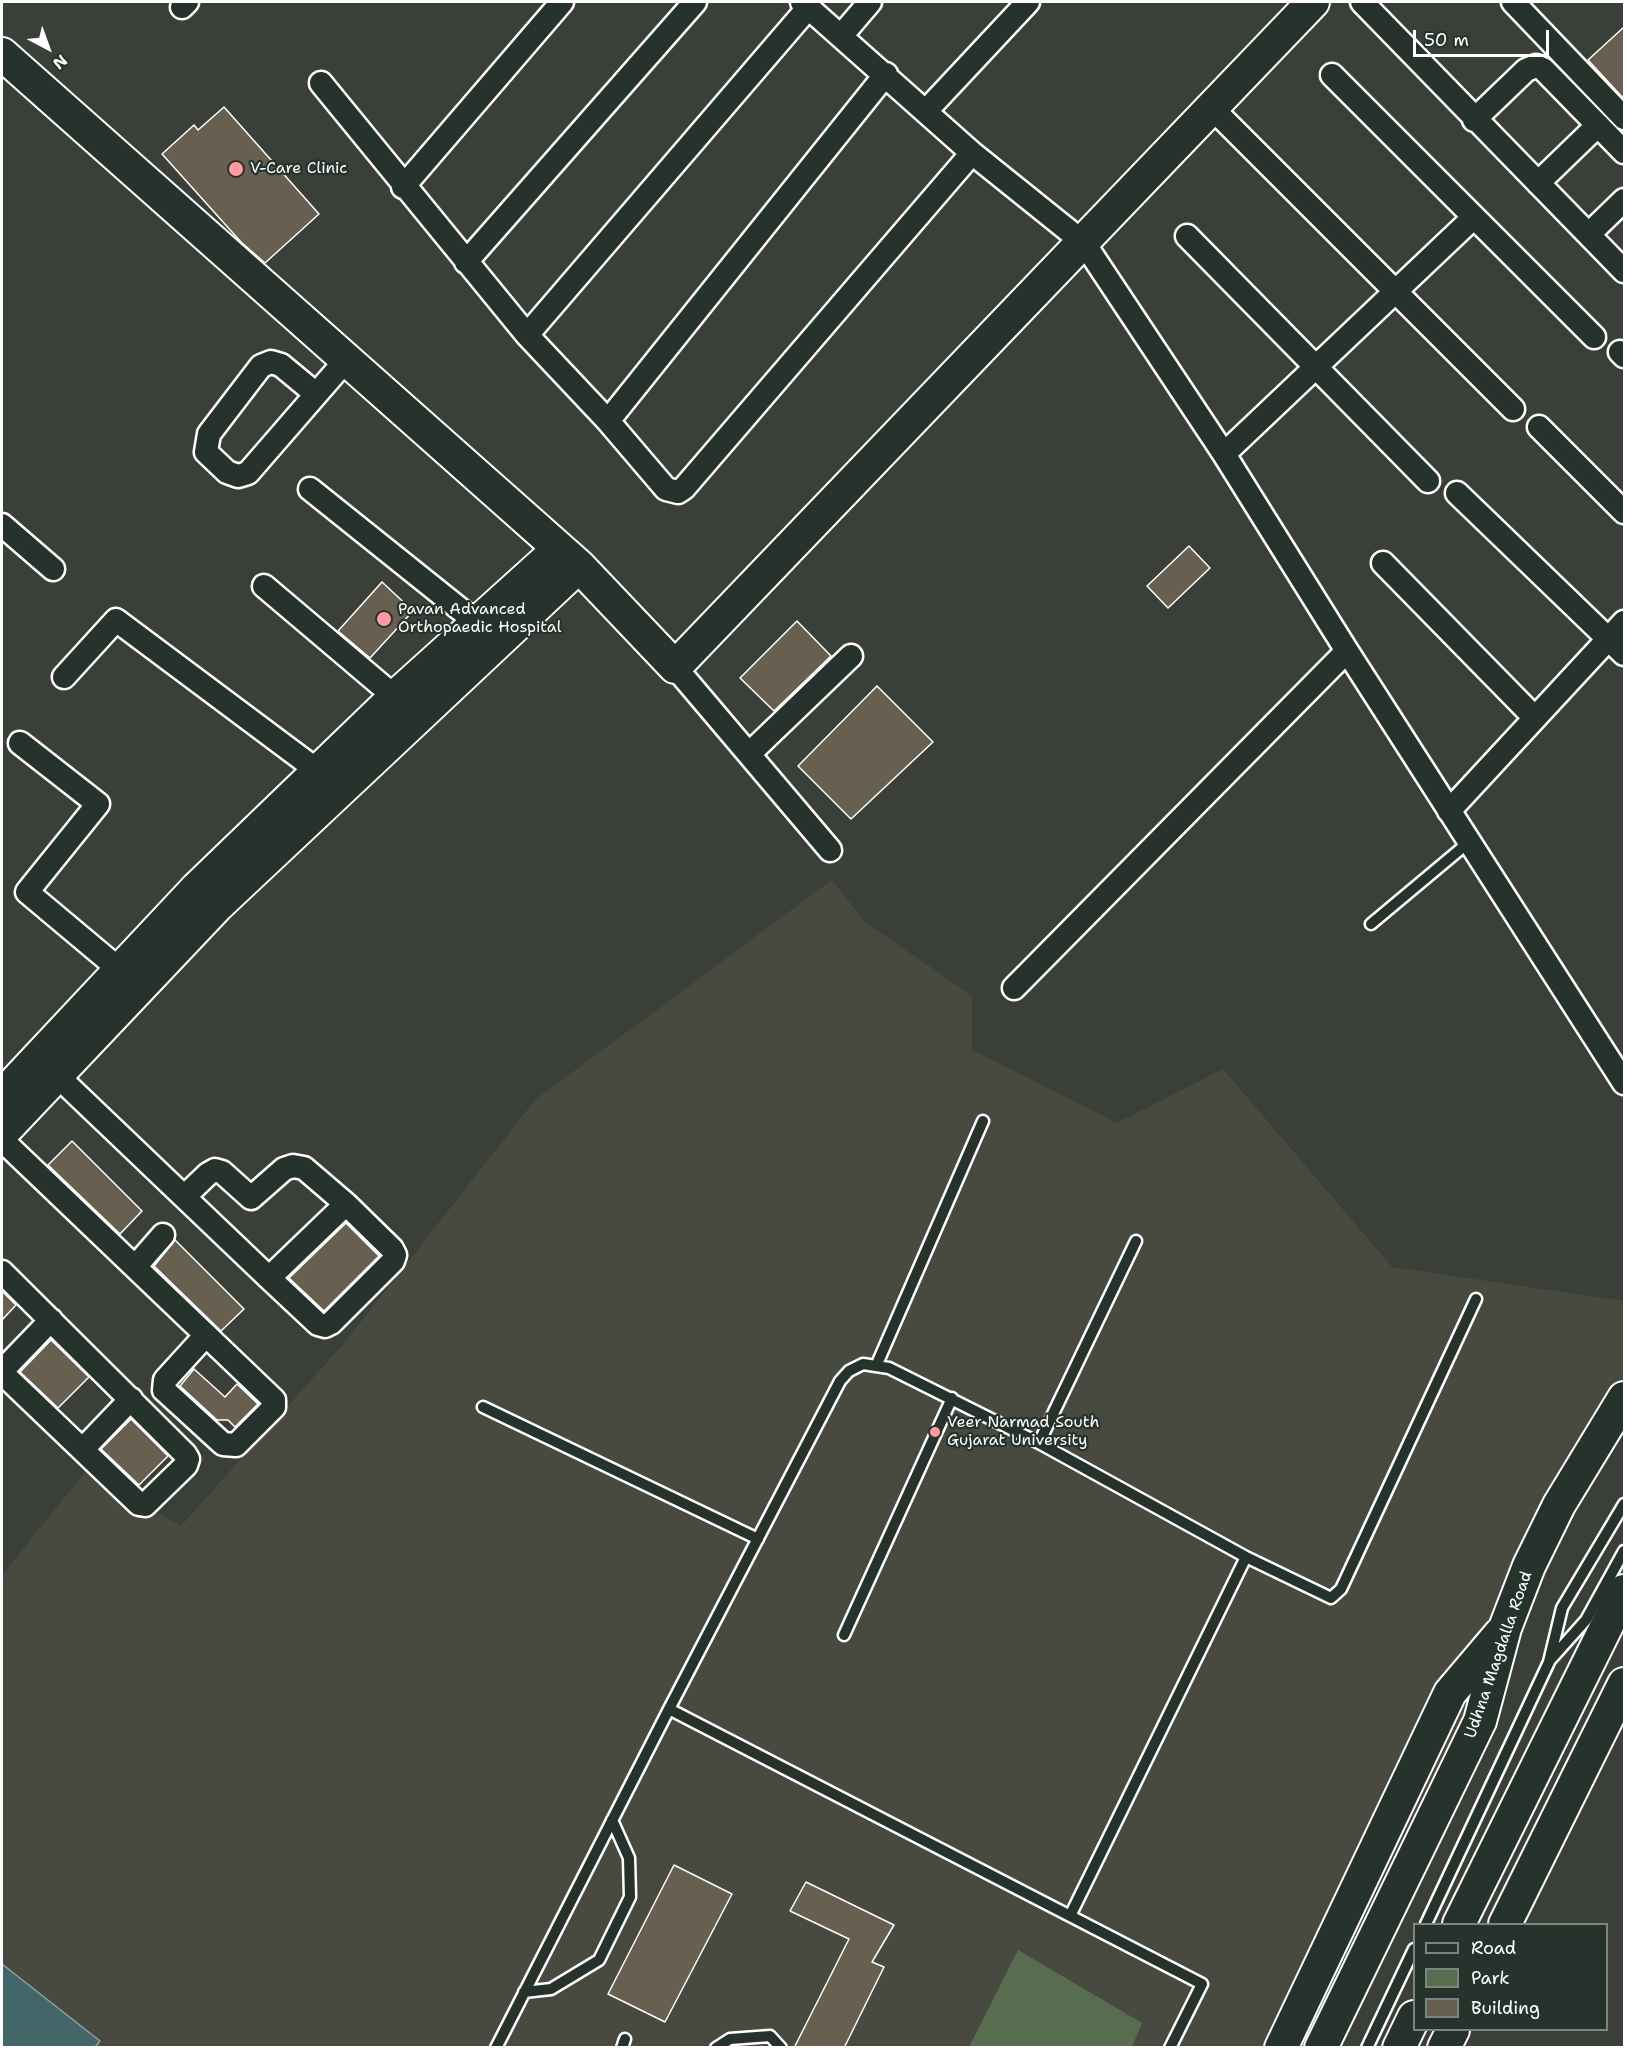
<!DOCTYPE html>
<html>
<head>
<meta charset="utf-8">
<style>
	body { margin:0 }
	#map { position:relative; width:1626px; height:2049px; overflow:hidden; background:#3a4038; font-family:"Shantell Sans",sans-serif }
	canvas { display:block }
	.frame { position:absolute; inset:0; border:3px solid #fff; pointer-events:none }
	.legend { position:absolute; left:1413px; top:1923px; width:195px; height:108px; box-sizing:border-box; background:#26332d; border:2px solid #7d8581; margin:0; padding:8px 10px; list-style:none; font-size:18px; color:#fff }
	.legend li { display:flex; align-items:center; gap:12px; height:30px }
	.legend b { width:30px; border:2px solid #7d8581 }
	.north { position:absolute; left:18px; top:18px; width:60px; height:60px; -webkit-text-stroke:4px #26332d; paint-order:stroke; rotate:139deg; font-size:16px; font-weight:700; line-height:24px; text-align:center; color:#fff }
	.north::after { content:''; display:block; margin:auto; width:21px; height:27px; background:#fff; clip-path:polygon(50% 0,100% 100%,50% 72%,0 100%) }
	.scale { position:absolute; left:1413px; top:30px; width:136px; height:27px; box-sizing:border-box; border:3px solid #fff; border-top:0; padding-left:8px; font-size:18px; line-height:21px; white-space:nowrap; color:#fff; -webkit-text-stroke:4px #26332d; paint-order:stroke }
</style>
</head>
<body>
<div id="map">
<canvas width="1626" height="2049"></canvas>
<div class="frame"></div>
<ul class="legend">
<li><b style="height:8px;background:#26332d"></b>Road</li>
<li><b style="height:16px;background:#586d50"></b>Park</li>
<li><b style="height:16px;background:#675f50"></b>Building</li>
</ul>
<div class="north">N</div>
<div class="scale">50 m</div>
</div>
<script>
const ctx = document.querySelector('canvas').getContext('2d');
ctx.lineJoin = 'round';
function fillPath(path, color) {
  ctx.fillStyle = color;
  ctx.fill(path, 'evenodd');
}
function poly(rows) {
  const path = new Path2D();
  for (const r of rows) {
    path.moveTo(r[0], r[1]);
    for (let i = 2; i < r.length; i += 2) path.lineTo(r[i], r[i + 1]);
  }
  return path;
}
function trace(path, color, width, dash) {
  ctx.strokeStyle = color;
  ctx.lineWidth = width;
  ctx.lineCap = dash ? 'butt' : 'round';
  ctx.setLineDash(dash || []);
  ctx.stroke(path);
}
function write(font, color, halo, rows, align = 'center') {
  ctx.font = font + ' "Shantell Sans",sans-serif';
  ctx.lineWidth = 4.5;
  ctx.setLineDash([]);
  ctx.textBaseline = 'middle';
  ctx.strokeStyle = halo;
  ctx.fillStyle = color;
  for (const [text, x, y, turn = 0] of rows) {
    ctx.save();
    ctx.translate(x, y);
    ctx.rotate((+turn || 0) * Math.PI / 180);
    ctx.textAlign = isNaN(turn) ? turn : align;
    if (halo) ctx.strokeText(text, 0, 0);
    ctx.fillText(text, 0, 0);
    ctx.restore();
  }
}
fillPath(poly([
	[832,880,864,921,972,996,972,1050,1117,1123,1223,1069,1392,1267,1624,1301,1624,1391,1298,2047,2,2048,2,1575,85,1472,181,1526,345,1342,535,1100]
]), '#48493f');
fillPath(poly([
	[1018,1950,1142,2023,1132,2047,969,2047]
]), '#586d50');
const water = poly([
	[2,1964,100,2041,95,2047,2,2047,2,1964]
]);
fillPath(water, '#436768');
trace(water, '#8ea4a4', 1.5);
const building = poly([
	[1624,27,1624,99,1588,60,1624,27],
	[224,107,319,214,265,263,241,242,162,154,194,125,198,130,224,107],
	[1189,546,1210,568,1168,608,1147,586,1189,546],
	[382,582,413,611,370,658,338,631,382,582],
	[797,621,831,656,774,711,740,678,797,621],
	[877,686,933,742,851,819,798,766,877,686],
	[72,1141,142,1211,120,1234,48,1165,72,1141],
	[346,1223,379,1256,324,1311,289,1278,346,1223],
	[175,1240,244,1309,221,1331,154,1266,175,1240],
	[2,1291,16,1305,2,1320,2,1291],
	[51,1340,89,1377,58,1408,20,1372,51,1340],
	[194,1369,225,1397,237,1384,258,1404,235,1427,228,1420,217,1420,180,1386,194,1369],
	[131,1419,168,1456,139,1485,101,1449,131,1419],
	[674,1865,732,1894,665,2022,608,1994,674,1865],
	[806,1882,894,1925,872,1962,884,1967,844,2048,794,2048,849,1939,790,1911,806,1882]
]);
fillPath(building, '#675f50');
trace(building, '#fff', 1.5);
const lane = poly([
	[1371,924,1469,842],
	[877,1364,983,1121],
	[483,1407,758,1539],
	[1039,1443,1136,1241],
	[844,1635,952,1398],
	[1551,1659,1586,1620,1624,1551],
	[669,1709,840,1381,849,1371,863,1364,889,1368,1039,1443,1246,1557,1331,1598,1341,1589,1476,1299],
	[1070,1916,1246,1557],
	[1426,1924,1549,1662,1562,1608,1624,1504],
	[524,1992,551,1989,599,1960,630,1897,629,1858,612,1820],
	[496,2048,669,1709,1202,1984,1170,2048],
	[622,2048,625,2039],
	[716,2048,730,2039,770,2036,781,2048],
	[1367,2048,1414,1949]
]);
const street = poly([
	[802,2,972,153,1084,243,1224,454,1347,651,1624,1083],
	[1362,2,1624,271],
	[1513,2,1624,118],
	[182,7,187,2],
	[841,36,870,2],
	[1332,75,1594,337],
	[321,83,527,335,608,421,886,74],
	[1211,107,1513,409],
	[926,111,1028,2],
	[1474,120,1526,70,1536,66,1543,69,1624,152],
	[1538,183,1598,125],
	[403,187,562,2],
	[1589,234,1624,200],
	[1187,236,1428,481],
	[466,262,695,2],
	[527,335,808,8],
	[1620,352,1624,356],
	[316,394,281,365,271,362,261,366,209,434,206,452,227,472,238,476,248,473,346,360],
	[608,421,666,489,678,492,684,488,972,153],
	[1539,427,1624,512],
	[1224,454,1474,217],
	[310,489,476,622],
	[1457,493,1624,654],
	[2,525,53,569],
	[1383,563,1535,718],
	[264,586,395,697],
	[675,667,830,850],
	[64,677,116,620,318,771],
	[20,743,98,804,27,892,120,970],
	[749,754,851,656],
	[1449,811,1624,622],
	[1014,988,1347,651],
	[47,1066,269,1278,318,1324,325,1326,331,1323,393,1261,395,1255,392,1249,346,1204,304,1168,293,1166,284,1169,251,1198,222,1172,215,1170,208,1174,184,1197],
	[2,1140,274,1400,274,1407,236,1445,223,1444,164,1390,165,1380,206,1335],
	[135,1267,163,1235],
	[2,1272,185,1454,188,1459,186,1465,149,1501,145,1505,139,1504,2,1373],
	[269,1278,346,1204],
	[2,1371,51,1320],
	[83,1449,131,1399]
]);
const secondary = poly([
	[2,54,579,566,675,667,1313,2],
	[2,1096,196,889,395,697,559,549],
	[2,1133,217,906,579,566],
	[1459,1924,1624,1591],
	[1505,1924,1624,1684],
	[1281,2048,1450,1693,1500,1634],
	[1321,2048,1480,1721,1505,1628,1529,1566,1559,1505,1624,1398],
	[1399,2048,1414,2017],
	[1444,2048,1453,2030]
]);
trace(lane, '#fff', 15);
trace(street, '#fff', 27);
trace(secondary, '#fff', 36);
trace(lane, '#26332d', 10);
trace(street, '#26332d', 22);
trace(secondary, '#26332d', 32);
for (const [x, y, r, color] of [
	[236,169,8,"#ff9aa2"],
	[384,619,8,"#ff9aa2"],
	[935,1432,6,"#ff9aa2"]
]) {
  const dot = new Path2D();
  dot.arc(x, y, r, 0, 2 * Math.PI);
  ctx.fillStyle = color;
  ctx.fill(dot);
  trace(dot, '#26332d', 2);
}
write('16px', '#fff', '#26332d', [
	["V-Care Clinic",250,169],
	["Pavan Advanced",398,610],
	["Orthopaedic Hospital",398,628],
	["Veer Narmad South",947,1423],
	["Gujarat University",947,1441]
], 'left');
write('16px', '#fff', '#26332d', [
	["Udhna Magdalla Road",1499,1655,-71]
]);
</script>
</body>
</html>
